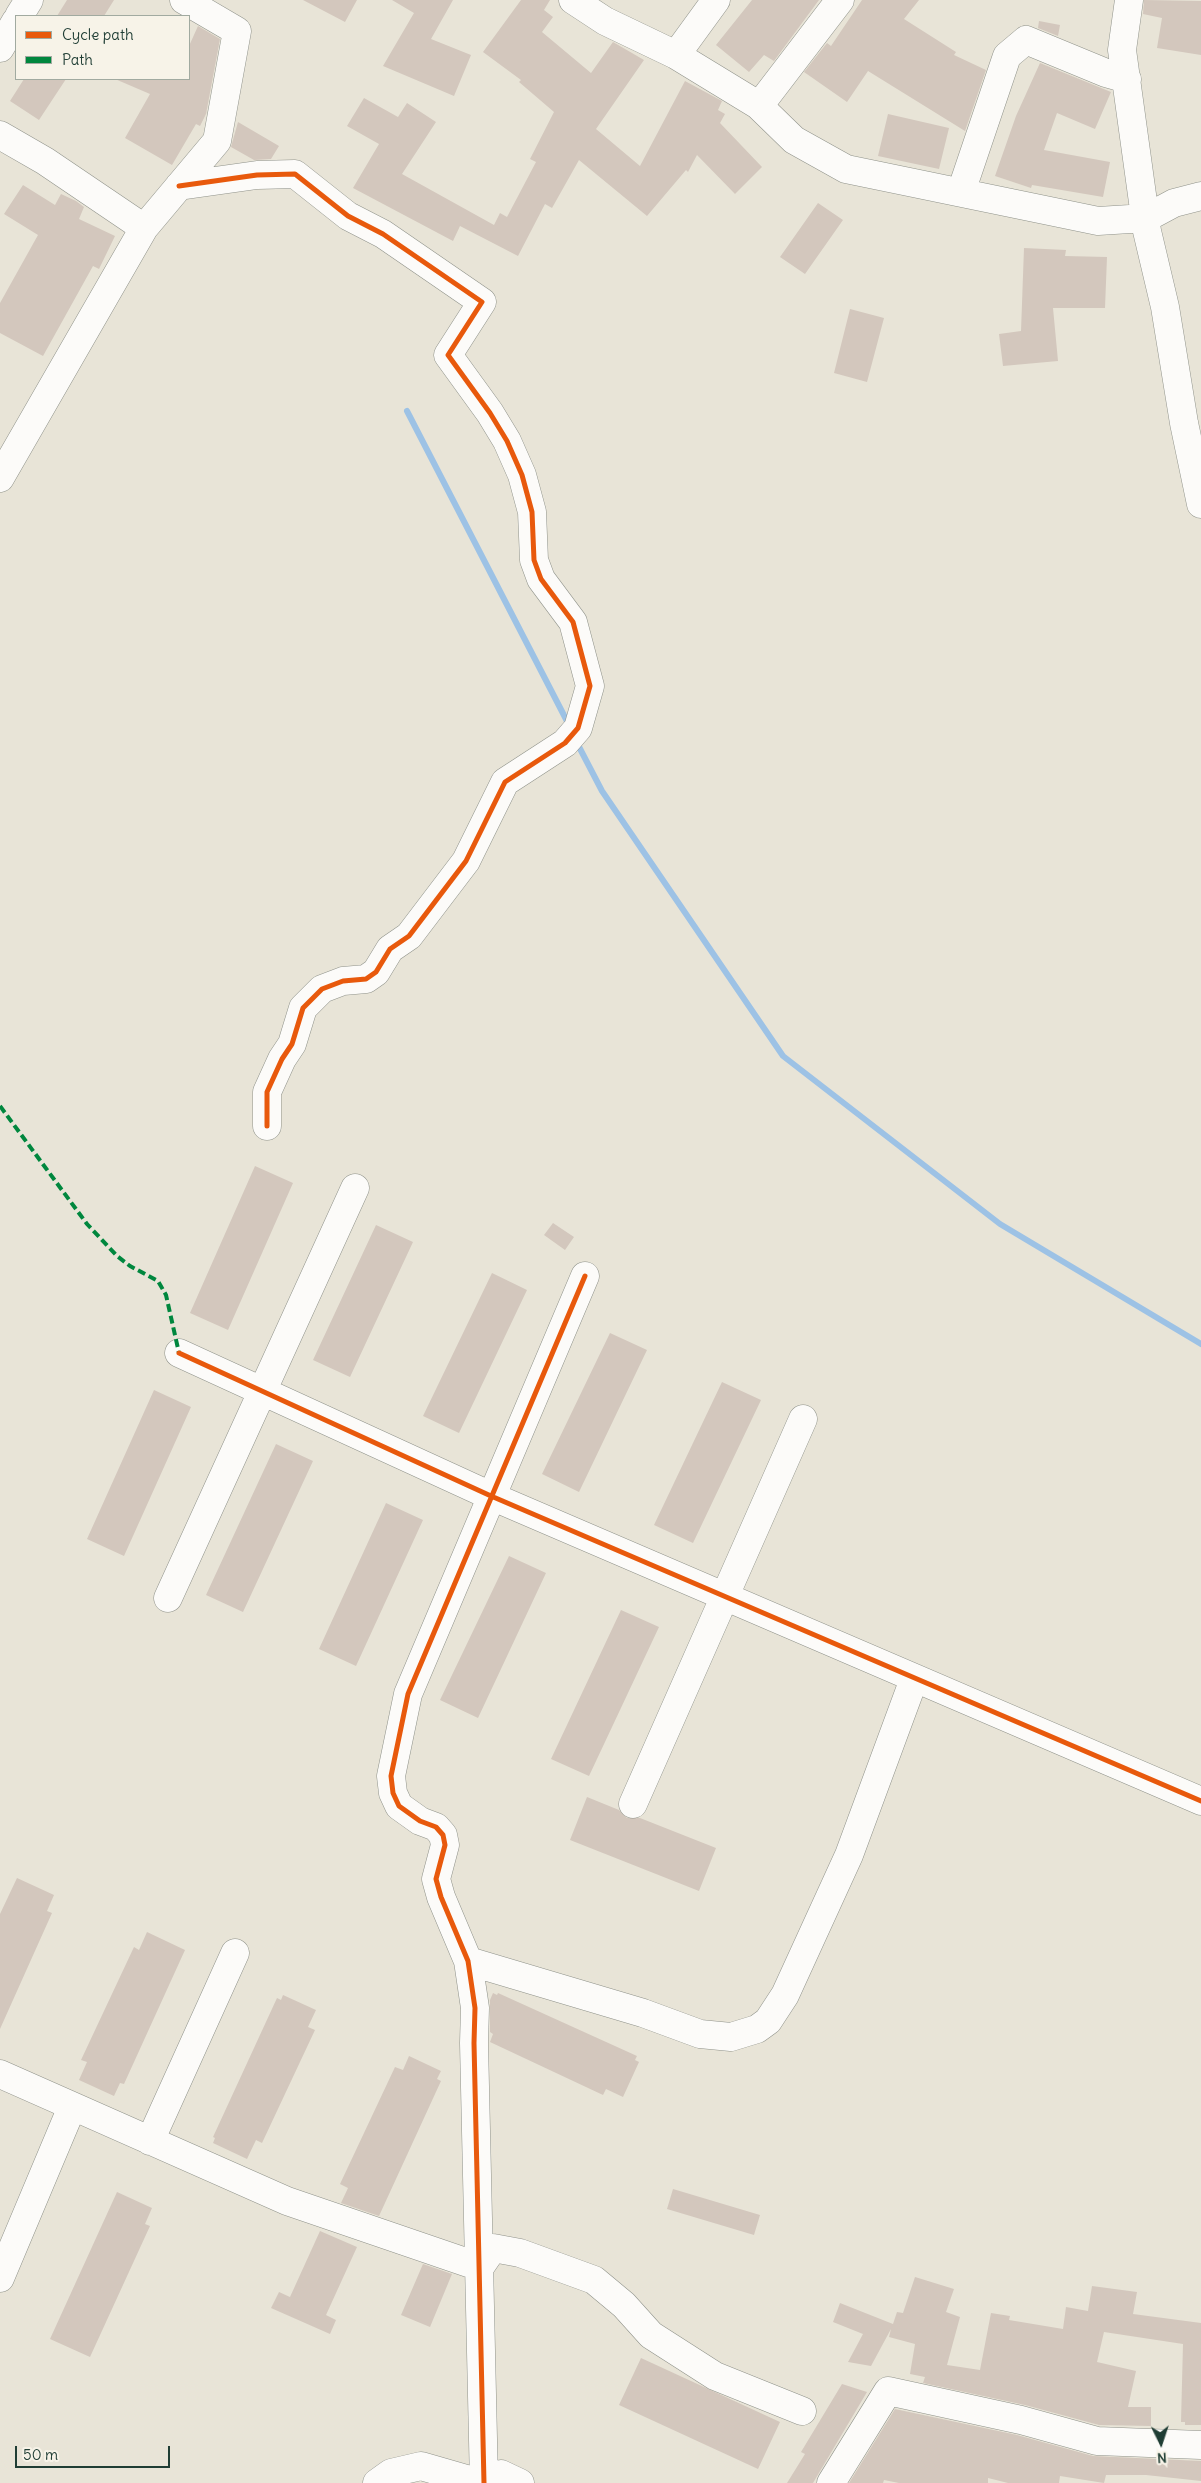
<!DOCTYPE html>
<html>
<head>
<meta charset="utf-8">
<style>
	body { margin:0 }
	#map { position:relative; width:1201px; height:2483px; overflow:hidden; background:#e8e4d7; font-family:Delius,sans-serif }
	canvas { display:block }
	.legend { position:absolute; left:15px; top:15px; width:175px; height:65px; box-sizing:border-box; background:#f7f3e8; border:1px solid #a1aaa0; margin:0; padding:6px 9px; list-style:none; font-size:15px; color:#1f3d34 }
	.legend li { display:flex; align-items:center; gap:10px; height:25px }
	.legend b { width:25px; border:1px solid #a1aaa0 }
	.north { position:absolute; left:1136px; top:2418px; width:50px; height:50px; -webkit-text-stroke:4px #f7f3e8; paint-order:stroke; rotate:176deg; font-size:14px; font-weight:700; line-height:20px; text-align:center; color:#1f3d34 }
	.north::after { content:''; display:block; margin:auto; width:18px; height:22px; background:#1f3d34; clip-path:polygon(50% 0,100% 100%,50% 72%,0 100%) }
	.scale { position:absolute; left:15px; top:2446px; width:155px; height:22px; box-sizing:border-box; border:2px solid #1f3d34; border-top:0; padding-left:6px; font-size:15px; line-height:18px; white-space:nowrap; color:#1f3d34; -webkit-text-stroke:4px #f7f3e8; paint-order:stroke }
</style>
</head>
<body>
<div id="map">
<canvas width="1201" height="2483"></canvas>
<ul class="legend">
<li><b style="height:6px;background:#e8590c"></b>Cycle path</li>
<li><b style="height:6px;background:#00873e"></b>Path</li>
</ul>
<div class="north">N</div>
<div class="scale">50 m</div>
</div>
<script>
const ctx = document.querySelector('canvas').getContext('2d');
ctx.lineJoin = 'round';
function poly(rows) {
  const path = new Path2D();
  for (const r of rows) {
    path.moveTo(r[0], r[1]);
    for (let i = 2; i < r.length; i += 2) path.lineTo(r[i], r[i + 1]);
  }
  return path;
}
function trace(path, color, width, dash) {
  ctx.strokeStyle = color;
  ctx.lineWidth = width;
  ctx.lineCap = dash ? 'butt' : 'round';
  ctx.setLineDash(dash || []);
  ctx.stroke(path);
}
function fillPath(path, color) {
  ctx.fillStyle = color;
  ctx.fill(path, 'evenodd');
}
trace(poly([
	[407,411,570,727],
	[576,741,602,791,783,1056,1000,1224,1201,1344]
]), '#9dc2e5', 6);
fillPath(poly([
	[67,0,114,0,104,16,57,16],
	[303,0,357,0,345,22],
	[392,0,453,0,431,39,471,55,454,96,383,66,414,13],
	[521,0,550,0,544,10,553,17,542,32,591,73,613,42,644,60,596,129,640,166,685,81,722,101,718,110,725,114,720,123,762,167,735,194,697,155,688,172,686,170,647,216,579,160,552,208,545,204,518,256,460,226,453,241,353,188,379,144,347,126,364,98,398,117,407,103,436,122,402,174,494,225,500,213,507,217,536,162,530,159,554,112,519,82,521,80,483,52],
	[752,0,819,0,774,61,764,55,749,72,716,45],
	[862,0,919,0,904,19,956,52,954,55,986,70,965,131,868,71,847,102,804,72,827,43,831,46],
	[1144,0,1201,1,1201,55,1157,48,1162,18,1143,14],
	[1039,21,1060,25,1058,36,1038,28],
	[198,26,220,39,206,114,200,126,196,124,172,165,125,138,150,94,115,79,189,79,189,46],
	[1040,63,1111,92,1095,129,1057,113,1044,150,1110,162,1103,197,1032,185,1031,188,995,176,1016,116],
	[24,79,66,79,39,120,10,101],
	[888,114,949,128,939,169,878,156],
	[238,122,279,146,271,159,254,160,231,147],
	[23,185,55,205,61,194,76,201,84,207,79,219,115,236,99,269,93,266,43,356,0,333,0,303,38,235,4,214],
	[818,203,843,220,805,274,780,257],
	[1024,248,1066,250,1065,256,1107,257,1105,308,1053,308,1058,361,1003,366,999,334,1021,331],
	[850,309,884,318,867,382,834,373],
	[255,1166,293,1183,228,1330,190,1313],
	[553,1223,574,1237,565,1250,544,1235],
	[376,1225,413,1242,350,1377,313,1360],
	[492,1273,527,1290,459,1433,423,1416],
	[610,1333,647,1350,579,1492,542,1474],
	[722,1382,761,1400,693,1543,654,1525],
	[154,1390,191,1407,124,1556,87,1539],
	[276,1444,313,1461,243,1612,206,1595],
	[386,1503,423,1520,356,1666,319,1649],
	[509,1556,546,1573,478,1718,440,1700],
	[621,1610,659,1627,589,1776,551,1759],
	[587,1797,619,1810,627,1818,640,1818,716,1848,699,1891,570,1840],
	[17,1878,54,1895,47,1911,52,1913,0,2029,0,1914],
	[147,1932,185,1950,124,2084,120,2083,114,2096,79,2080,87,2062,81,2060,134,1947,139,1950],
	[493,1993,497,1995,498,1993,637,2056,635,2060,639,2062,623,2097,606,2089,603,2095,490,2042,493,2034,490,2032,490,2000],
	[283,1995,316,2010,308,2027,315,2030,262,2143,256,2140,247,2159,213,2143,215,2138,213,2137,277,1998,281,2000],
	[409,2056,441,2071,437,2079,441,2081,379,2216,341,2203,348,2188,340,2184,395,2067,403,2070],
	[673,2189,760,2215,754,2235,667,2209],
	[117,2192,152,2208,145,2224,150,2226,90,2357,50,2339],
	[320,2231,357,2247,326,2315,336,2320,330,2334,271,2308,279,2292,290,2297],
	[423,2264,452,2274,430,2327,401,2315],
	[915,2277,954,2289,946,2312,960,2317,947,2365,980,2370,991,2313,1010,2316,1009,2320,1063,2329,1066,2307,1088,2311,1092,2286,1137,2292,1133,2314,1201,2323,1201,2425,1185,2425,1185,2422,1181,2422,1183,2344,1104,2332,1097,2362,1136,2371,1128,2407,1151,2407,1151,2426,1099,2425,1025,2405,923,2383,925,2377,910,2374,915,2344,889,2337,891,2329,871,2366,848,2362,863,2334,833,2322,840,2303,893,2324,897,2312,903,2313],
	[641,2358,780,2422,758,2469,619,2405],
	[842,2384,867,2392,813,2483,787,2483,805,2454,801,2452],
	[895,2409,1017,2435,1093,2456,1201,2461,1201,2481,1146,2475,1106,2475,1104,2483,1060,2476,1059,2483,1008,2483,988,2478,988,2483,899,2483,884,2480,883,2483,849,2483]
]), '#d3c7bd');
const minor = poly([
	[573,0,605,21,676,55,758,105,794,140,846,169,1098,221,1146,218,1174,203,1201,196],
	[1129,0,1122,50,1147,231,1165,307,1184,423,1201,504],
	[19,16,29,0],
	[0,48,16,21],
	[676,55,716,0],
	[759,106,840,0],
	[0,135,45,161,144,228],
	[179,186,257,175,295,174,348,216,383,234,482,302,448,355,490,413,507,441,522,475,532,512,534,560,541,579,573,622,590,686,578,728,565,743,505,782,466,861,409,936,390,949,376,972,366,979,343,981,322,989,303,1008,292,1044,282,1059,267,1092,267,1126],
	[961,192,1007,56,1026,40,1106,73,1127,79],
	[0,478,144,228,217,141,237,31,184,0],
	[179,1353,491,1496,1201,1801],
	[168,1598,355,1188],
	[633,1804,803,1419],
	[468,1961,643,2013,700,2034,731,2037,757,2029,768,2021,785,1995,849,1855,914,1679],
	[0,2074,287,2201,480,2267,493,2248,520,2253,594,2280,624,2305,651,2335,715,2376,802,2411],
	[150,2141,235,1953],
	[0,2278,72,2107],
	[377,2483,391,2473,421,2466,480,2483],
	[484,2483,474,2043,475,2008,468,1961,441,1897,436,1879,445,1845,443,1835,436,1827,420,1821,399,1806,393,1793,391,1776,408,1694,585,1276],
	[485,2483,501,2474,520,2483],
	[831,2483,888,2391,1021,2420,1097,2441,1201,2445]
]);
trace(minor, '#8f928a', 29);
trace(minor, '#fcfbf9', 28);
trace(poly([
	[0,1106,87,1224,117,1256,130,1266,158,1281,166,1295,179,1353]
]), '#00873e', 4, [8, 4]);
trace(poly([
	[179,186,257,175,295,174,348,216,383,234,482,302,448,355,490,413,507,441,522,475,532,512,534,560,541,579,573,622,590,686,578,728,565,743,505,782,466,861,409,936,390,949,376,972,366,979,343,981,322,989,303,1008,292,1044,282,1059,267,1092,267,1126],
	[179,1353,491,1496,1201,1801],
	[484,2483,474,2043,475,2008,468,1961,441,1897,436,1879,445,1845,443,1835,436,1827,420,1821,399,1806,393,1793,391,1776,408,1694,585,1276]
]), '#e8590c', 5);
</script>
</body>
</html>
